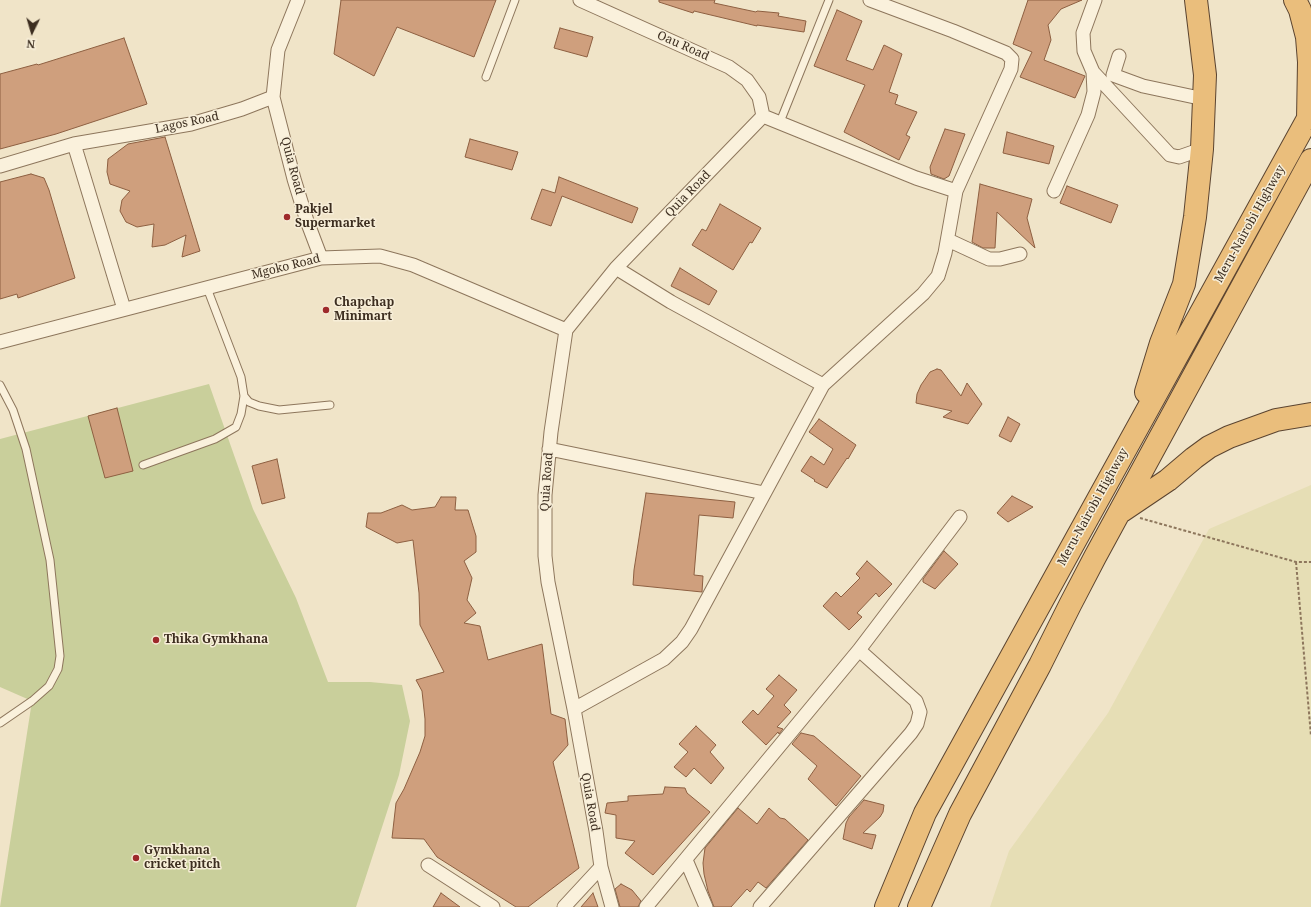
<!DOCTYPE html>
<html>
<head>
<meta charset="utf-8">
<style>
	body { margin:0 }
	#map { position:relative; width:1311px; height:907px; overflow:hidden; background:#f0e4c8; font-family:"Noto Serif",serif }
	canvas { display:block }
	.north { position:absolute; left:12px; top:12px; width:40px; height:40px; -webkit-text-stroke:3px #f7eed8; paint-order:stroke; rotate:185deg; font-size:11px; font-weight:700; line-height:16px; text-align:center; color:#3d2e20 }
	.north::after { content:''; display:block; margin:auto; width:14px; height:18px; background:#3d2e20; clip-path:polygon(50% 0,100% 100%,50% 72%,0 100%) }
</style>
</head>
<body>
<div id="map">
<canvas width="1311" height="907"></canvas>
<div class="north">N</div>
</div>
<script>
const ctx = document.querySelector('canvas').getContext('2d');
ctx.lineJoin = 'round';
function fillPath(path, color) {
  ctx.fillStyle = color;
  ctx.fill(path, 'evenodd');
}
function poly(rows) {
  const path = new Path2D();
  for (const r of rows) {
    path.moveTo(r[0], r[1]);
    for (let i = 2; i < r.length; i += 2) path.lineTo(r[i], r[i + 1]);
  }
  return path;
}
function trace(path, color, width, dash) {
  ctx.strokeStyle = color;
  ctx.lineWidth = width;
  ctx.lineCap = dash ? 'butt' : 'round';
  ctx.setLineDash(dash || []);
  ctx.stroke(path);
}
function write(font, color, halo, rows, align = 'center') {
  ctx.font = font + ' "Noto Serif",serif';
  ctx.lineWidth = 3;
  ctx.setLineDash([]);
  ctx.textBaseline = 'middle';
  ctx.strokeStyle = halo;
  ctx.fillStyle = color;
  for (const [text, x, y, turn = 0] of rows) {
    ctx.save();
    ctx.translate(x, y);
    ctx.rotate((+turn || 0) * Math.PI / 180);
    ctx.textAlign = isNaN(turn) ? turn : align;
    if (halo) ctx.strokeText(text, 0, 0);
    ctx.fillText(text, 0, 0);
    ctx.restore();
  }
}
fillPath(poly([
	[1311,485,1311,907,990,907,1009,851,1108,713,1209,529]
]), '#e6deb5');
fillPath(poly([
	[209,384,253,509,296,598,328,682,370,682,402,685,410,721,399,775,356,907,0,907,32,701,0,687,0,439]
]), '#c9cf9b');
const building = poly([
	[341,0,496,0,474,57,397,27,374,76,334,54,341,0],
	[659,0,715,0,714,3,756,12,757,11,779,13,778,16,806,21,804,32,757,25,757,26,694,11,693,13,659,2,659,0],
	[1028,0,1082,0,1061,9,1048,25,1051,40,1044,60,1085,76,1075,98,1020,77,1032,52,1013,44,1028,0],
	[837,10,862,21,846,60,873,70,884,45,902,54,889,92,898,95,895,104,917,112,906,135,910,137,899,160,844,132,865,85,814,66,837,10],
	[560,28,593,37,587,57,554,48,560,28],
	[124,38,147,104,56,134,0,149,0,74,37,64,38,65,124,38],
	[945,129,965,134,949,176,944,179,931,174,930,167,945,129],
	[1007,132,1054,146,1049,164,1003,153,1007,132],
	[165,137,200,251,182,257,186,235,165,245,152,247,154,224,137,227,126,222,120,211,122,200,130,191,110,184,107,172,108,159,128,144,165,137],
	[470,139,518,152,512,170,465,157,470,139],
	[31,174,44,178,49,190,75,278,18,298,17,294,0,299,0,182,31,174],
	[559,177,638,208,632,223,562,196,551,226,531,219,542,189,555,193,559,177],
	[980,184,1032,199,1027,218,1035,248,997,212,995,248,983,248,972,242,980,184],
	[1067,186,1118,205,1111,223,1060,203,1067,186],
	[720,204,761,228,752,243,750,242,733,270,692,245,702,229,706,231,720,204],
	[680,268,717,291,709,305,671,286,680,268],
	[937,369,941,370,961,396,967,383,982,404,968,424,943,417,952,411,916,403,917,394,921,385,930,372,937,369],
	[117,408,133,471,105,478,88,416,117,408],
	[1008,417,1020,424,1011,442,999,436,1008,417],
	[819,419,856,445,848,459,847,458,827,488,814,481,815,480,801,471,811,456,824,465,833,449,809,432,819,419],
	[277,459,285,498,262,504,252,466,277,459],
	[646,493,735,502,733,518,699,515,694,575,703,576,702,592,633,585,634,570,646,493],
	[1012,496,1033,507,1008,522,997,513,1012,496],
	[441,497,456,497,455,510,468,510,476,536,476,552,464,561,472,578,467,600,476,613,464,623,480,626,488,660,542,644,551,714,565,719,568,745,553,762,579,868,528,907,516,907,437,857,424,839,392,838,396,803,404,789,420,752,425,736,425,719,422,691,416,680,444,672,420,625,419,593,413,540,397,543,366,527,368,513,381,513,402,505,412,510,435,507,441,497],
	[944,551,958,564,935,589,923,582,923,579,944,551],
	[867,561,892,584,879,597,876,593,857,613,862,617,849,630,823,606,836,592,841,597,860,578,856,574,867,561],
	[779,675,797,690,784,705,791,712,777,727,783,729,779,734,778,732,766,745,742,722,753,710,758,715,774,696,766,689,779,675],
	[696,726,716,745,710,752,724,768,711,784,694,768,686,777,674,767,688,752,679,744,696,726],
	[801,733,814,736,861,776,836,806,808,779,817,766,792,744,801,733],
	[665,787,685,788,687,793,710,812,653,875,625,853,635,841,616,838,616,815,605,813,607,803,628,801,628,796,663,794,665,787],
	[864,800,884,805,883,812,880,817,863,833,876,835,872,849,843,839,846,823,849,817,864,800],
	[738,808,757,824,769,808,780,818,785,819,808,840,766,888,758,882,750,892,747,889,731,907,714,907,708,891,704,874,703,863,705,848,738,808],
	[621,884,632,890,641,901,638,907,620,907,615,889,621,884],
	[441,893,460,907,433,907,441,893],
	[593,893,598,907,581,907,593,893]
]);
fillPath(building, '#cf9f7d');
trace(building, '#8d5f41', 1);
const service = poly([
	[486,77,515,0],
	[780,122,829,0],
	[0,385,13,410,26,449,50,560,60,656,58,669,49,686,32,701,0,723],
	[244,396,249,402,259,406,279,410,330,405],
	[143,465,215,439,236,427,241,414,244,396,241,377,207,288]
]);
const minor = poly([
	[580,0,729,67,747,80,759,97,763,116],
	[1119,56,1113,75,1143,86,1204,99],
	[1093,72,1170,155,1179,157,1202,149],
	[273,97,294,179,307,221,321,258],
	[763,116,916,178,956,191,1011,69,1012,59,1006,53,953,31,870,0],
	[74,144,124,309],
	[0,166,74,144,191,124,242,109,273,97,278,50,298,0],
	[1054,191,1088,115,1094,92,1093,72,1084,51,1083,33,1095,0],
	[948,240,989,259,1000,259,1020,254],
	[0,342,321,258,380,256,413,265,566,330],
	[823,385,923,294,938,276,945,253,956,191],
	[549,449,764,493],
	[574,709,664,659,682,642,691,629,823,385,671,302,616,268],
	[686,860,706,907],
	[428,865,493,907],
	[601,867,612,907],
	[564,907,601,867,596,831,574,709,548,582,545,556,545,495,551,432,566,330,616,268,763,116],
	[646,907,859,650,960,517],
	[760,907,911,733,917,724,920,712,916,701,859,650]
]);
const trunk = poly([
	[1295,0,1300,10,1307,37,1309,62,1308,119],
	[1146,392,1161,343,1184,284,1195,217,1202,149,1205,75,1196,0],
	[1122,511,1168,480,1194,458,1209,447,1229,437,1276,420,1311,414],
	[886,907,925,813,1311,113],
	[919,907,960,814,1040,665,1070,605,1095,557,1311,160]
]);
trace(service, '#8d765c', 9);
trace(minor, '#8d765c', 15);
trace(trunk, '#5b4430', 24);
trace(poly([
	[1140,518,1296,562,1311,562],
	[1296,562,1311,736]
]), '#8d765c', 2, [3, 2]);
trace(service, '#faf1dc', 7);
trace(minor, '#faf1dc', 13);
trace(trunk, '#eabe7c', 22);
for (const [x, y, r, color] of [
	[287,217,4,"#9e2a2b"],
	[326,310,4,"#9e2a2b"],
	[156,640,4,"#9e2a2b"],
	[136,858,4,"#9e2a2b"]
]) {
  const dot = new Path2D();
  dot.arc(x, y, r, 0, 2 * Math.PI);
  ctx.fillStyle = color;
  ctx.fill(dot);
  trace(dot, '#f7eed8', 1.5);
}
write('12px', '#3d2e20', '#f7eed8', [
	["Oau Road",683,46,24],
	["Lagos Road",187,123,-12],
	["Quia Road",292,166,75],
	["Quia Road",688,194,-46],
	["Meru-Nairobi Highway",1250,224,-61],
	["Mgoko Road",286,267,-14],
	["Quia Road",547,482,-86],
	["Meru-Nairobi Highway",1093,507,-61],
	["Quia Road",590,802,80]
]);
write('bold 12px', '#3d2e20', '#f7eed8', [
	["Pakjel",295,210],
	["Supermarket",295,224],
	["Chapchap",334,303],
	["Minimart",334,317],
	["Thika Gymkhana",164,640],
	["Gymkhana",144,851],
	["cricket pitch",144,865]
], 'left');
</script>
</body>
</html>
